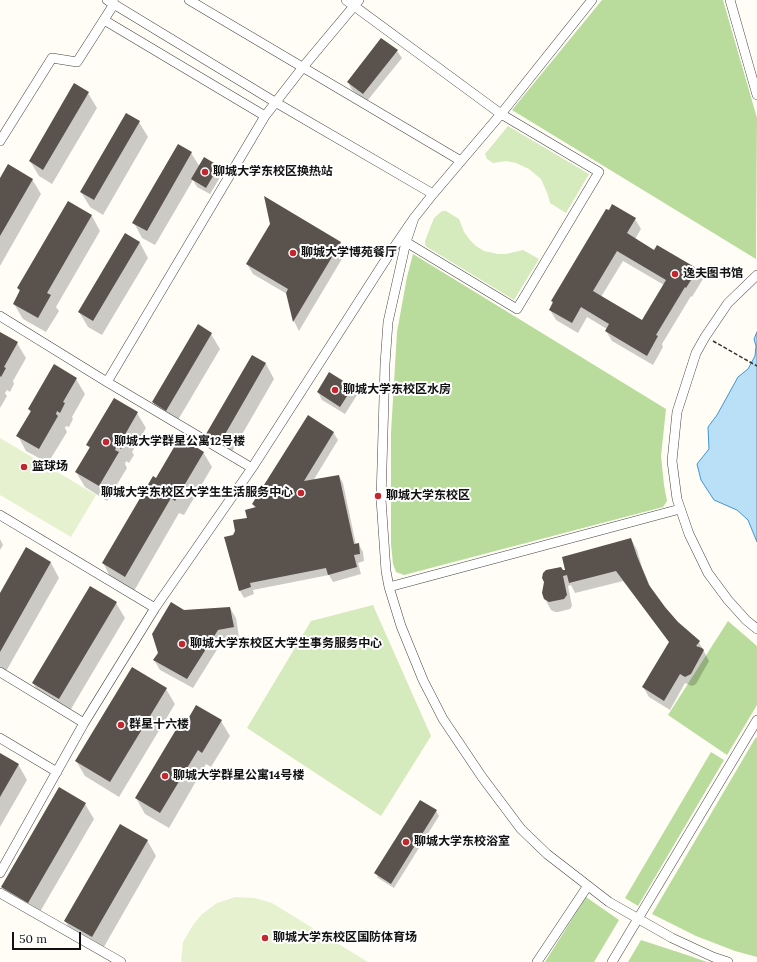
<!DOCTYPE html>
<html>
<head>
<meta charset="utf-8">
<style>
	body { margin:0 }
	#map { position:relative; width:757px; height:962px; overflow:hidden; background:#fffdf5; font-family:Lora,serif }
	canvas { display:block }
	.scale { position:absolute; left:12px; top:932px; width:69px; height:18px; box-sizing:border-box; border:2px solid #111; border-top:0; padding-left:5px; font-size:12px; line-height:14px; white-space:nowrap; color:#111; -webkit-text-stroke:3px #fff; paint-order:stroke }
</style>
</head>
<body>
<div id="map">
<canvas width="757" height="962"></canvas>
<div class="scale">50 m</div>
</div>
<script>
const ctx = document.querySelector('canvas').getContext('2d');
ctx.lineJoin = 'round';
function fillPath(path, color) {
  ctx.fillStyle = color;
  ctx.fill(path, 'evenodd');
}
function poly(rows) {
  const path = new Path2D();
  for (const r of rows) {
    path.moveTo(r[0], r[1]);
    for (let i = 2; i < r.length; i += 2) path.lineTo(r[i], r[i + 1]);
  }
  return path;
}
function trace(path, color, width, dash) {
  ctx.strokeStyle = color;
  ctx.lineWidth = width;
  ctx.lineCap = dash ? 'butt' : 'round';
  ctx.setLineDash(dash || []);
  ctx.stroke(path);
}
function write(font, color, halo, rows, align = 'center') {
  ctx.font = font + ' Lora,"Noto Sans SC",serif';
  ctx.lineWidth = 4;
  ctx.setLineDash([]);
  ctx.textBaseline = 'middle';
  ctx.strokeStyle = halo;
  ctx.fillStyle = color;
  for (const [text, x, y, turn = 0] of rows) {
    ctx.save();
    ctx.translate(x, y);
    ctx.rotate((+turn || 0) * Math.PI / 180);
    ctx.textAlign = isNaN(turn) ? turn : align;
    if (halo) ctx.strokeText(text, 0, 0);
    ctx.fillText(text, 0, 0);
    ctx.restore();
  }
}
fillPath(poly([
	[508,126,589,174,566,213,550,203,548,195,541,179,529,169,516,163,506,161,493,163,487,159,485,154],
	[442,211,446,211,459,219,464,232,470,240,476,246,484,251,498,254,506,254,523,250,539,259,514,300,427,247,425,245,425,241,434,218],
	[373,605,431,736,381,816,247,728,311,621]
]), '#d5ebbd');
fillPath(poly([
	[602,0,723,0,757,118,756,259,512,110],
	[413,254,666,409,661,456,664,485,667,501,663,507,404,575,396,572,393,564,391,544,391,433,397,332,407,277],
	[728,621,757,646,757,705,727,755,668,715],
	[756,737,757,738,757,957,735,951,696,936,652,914],
	[711,752,724,760,638,906,625,898],
	[586,897,619,920,594,962,545,962],
	[641,940,687,955,707,962,628,962]
]), '#b9dc9c');
fillPath(poly([
	[0,438,96,495,71,537,0,495],
	[235,897,255,898,272,903,368,962,181,962,183,942,193,925,202,914,217,903]
]), '#e6f2cf');
const water = poly([
	[757,332,757,542,748,520,737,510,714,500,701,480,697,464,709,449,708,427,717,415,738,377,748,369,755,356,756,346,754,339,757,332]
]);
fillPath(water, '#b9e0f7');
trace(water, '#3f96cf', 1);
fillPath(poly([
	[382,39,397,51,402,58,367,101,352,90,348,82],
	[88,93,97,108,52,184,39,176,30,161],
	[139,122,148,137,103,215,90,207,81,192],
	[191,153,200,167,218,166,222,174,210,194,197,187,193,180,155,245,142,238,134,223],
	[32,179,41,194,0,266,0,180],
	[68,202,92,216,100,231,56,307,59,311,46,332,23,319,14,304,20,292,18,288],
	[635,219,641,229,635,239,655,251,697,269,703,279,692,297,691,296,662,344,663,347,653,365,612,341,606,331,607,329,587,317,578,333,556,320,550,310,554,304,552,302],
	[623,261,664,285,642,322,601,297],
	[125,234,140,243,148,258,102,335,88,327,79,312],
	[340,242,346,252,299,331,294,321,287,294,253,274,247,264],
	[0,333,17,343,26,358,13,381,14,384,10,392,7,390,5,393,7,396,0,408],
	[211,334,220,349,175,425,162,417,153,402],
	[252,356,266,364,274,379,229,457,216,449,207,434],
	[76,379,85,394,72,417,73,419,69,427,66,426,65,428,67,432,48,463,26,451,18,436,31,413,29,409],
	[352,388,357,395,345,414,322,400,318,392],
	[137,413,146,428,132,452,134,455,129,463,126,461,125,464,127,468,107,501,85,487,76,472,90,449,87,445],
	[333,432,338,440,313,481,339,476,343,483,356,545,359,545,363,552,364,561,358,563,361,574,333,582,329,575,253,590,254,594,244,598,240,591,234,536,255,508,253,504],
	[203,452,212,467,184,515,179,513,134,591,111,578,103,563,157,479],
	[0,539,3,545,0,550],
	[631,539,637,550,642,567,652,591,677,623,699,642,709,661,696,684,692,686,685,683,670,710,649,697,643,687,670,643,623,581,575,593,571,585,568,586,572,606,570,609,558,612,555,612,551,610,545,599,563,572],
	[26,549,51,563,59,578,5,673,0,670,0,595],
	[116,603,125,618,68,714,42,699,33,683],
	[230,608,236,618,239,637,223,640,193,688,160,670,154,660,184,611],
	[166,689,175,704,119,797,85,776,76,761],
	[221,721,230,736,211,767,206,764,169,828,145,814,136,798,184,727],
	[0,754,18,764,27,780,0,827],
	[85,804,94,819,37,917,11,902,2,887],
	[436,811,439,816,394,888,378,878,376,873],
	[147,840,156,856,101,952,74,937,65,921]
]), '#0003');
fillPath(poly([
	[381,38,398,50,363,94,347,82],
	[74,83,89,92,43,170,29,161],
	[126,113,140,121,94,200,80,192],
	[178,144,192,152,147,231,132,223],
	[204,157,219,166,206,188,191,179],
	[8,164,33,179,0,236,0,178],
	[264,196,341,242,293,322,286,293,288,289,246,264,270,224],
	[68,201,92,215,47,293,51,295,38,318,13,304,20,290,17,288],
	[612,204,636,218,627,233,654,250,657,245,698,269,686,288,685,287,656,335,658,336,647,356,605,331,609,324,581,307,572,323,549,310,553,302,551,301,606,209,609,210],
	[617,251,666,280,642,320,593,291],
	[125,233,140,242,93,321,78,312],
	[198,324,212,333,166,411,152,402],
	[0,332,18,342,4,367,6,368,1,377,0,376],
	[252,355,266,363,220,443,206,434],
	[54,364,77,378,63,402,65,403,60,413,57,411,56,414,58,416,39,449,16,436,31,411,28,409],
	[329,372,353,387,340,407,317,392],
	[114,398,138,412,123,438,126,440,121,449,117,446,115,450,119,452,99,486,75,472,90,447,86,445],
	[308,415,334,432,304,481,339,475,354,544,359,543,360,554,354,555,357,567,328,575,326,568,250,583,251,587,239,591,224,537,233,535,235,531,233,520,247,518,245,510,256,507,252,504],
	[180,437,204,452,175,501,171,498,125,577,102,563,153,476,156,478],
	[631,538,637,556,649,585,665,607,678,622,700,641,696,646,702,648,704,650,691,674,685,677,680,674,664,701,642,687,669,642,616,571,569,583,567,575,563,576,567,595,564,599,549,602,544,599,542,593,544,582,542,578,543,573,546,570,561,567,563,570,565,570,562,557],
	[26,547,51,562,0,652,0,593],
	[90,586,117,602,59,699,32,683],
	[171,602,184,610,230,607,234,627,218,630,187,679,153,660,158,653,152,634],
	[132,667,167,688,110,782,75,761],
	[196,705,222,720,202,753,198,750,160,813,135,798,180,723,184,726],
	[0,753,19,764,0,797],
	[59,787,86,803,28,903,1,887],
	[420,800,437,810,391,884,374,873],
	[120,824,148,840,92,937,64,921]
]), '#5a524d');
const minor = poly([
	[107,0,275,102,433,194],
	[189,0,461,161],
	[346,0,501,114,599,172,517,309,406,242],
	[730,0,757,95],
	[104,20,265,116],
	[0,141,52,58,77,62,114,4,113,0],
	[757,275,728,303,705,337,696,353,677,412,672,461,677,499,689,534,708,573,728,600,746,620,757,629],
	[0,316,107,382],
	[252,468,107,382,265,116,303,67,359,0],
	[680,509,389,587,401,626,423,680,443,719,482,777,521,829,547,854,609,902,672,938,713,957,728,962],
	[0,515,155,608],
	[389,587,386,571,381,499,385,364,388,322,406,242,414,218,433,194,501,114,592,0],
	[0,672,84,723],
	[0,738,57,772],
	[0,873,84,723,155,608,252,468,390,253,414,218],
	[0,893,121,962],
	[537,962,587,887],
	[612,962,757,720]
]);
trace(minor, '#444', 10);
trace(poly([
	[713,341,757,366]
]), '#333', 1.5, [4, 2]);
trace(minor, '#fff', 9);
for (const [x, y, r, color] of [
	[205,172,4,"#c4262e"],
	[293,253,4,"#c4262e"],
	[675,274,4,"#c4262e"],
	[335,390,4,"#c4262e"],
	[106,442,4,"#c4262e"],
	[24,467,4,"#c4262e"],
	[301,493,4,"#c4262e"],
	[378,496,4,"#c4262e"],
	[182,644,4,"#c4262e"],
	[121,725,4,"#c4262e"],
	[165,776,4,"#c4262e"],
	[406,842,4,"#c4262e"],
	[265,938,4,"#c4262e"]
]) {
  const dot = new Path2D();
  dot.arc(x, y, r, 0, 2 * Math.PI);
  ctx.fillStyle = color;
  ctx.fill(dot);
  trace(dot, '#fff', 1.5);
}
write('bold 12px', '#111', '#fff', [
	["聊城大学东校区换热站",213,172],
	["聊城大学博苑餐厅",301,253],
	["逸夫图书馆",683,274],
	["聊城大学东校区水房",343,390],
	["聊城大学群星公寓12号楼",114,442],
	["篮球场",32,467],
	["聊城大学东校区大学生生活服务中心",293,493,"right"],
	["聊城大学东校区",386,496],
	["聊城大学东校区大学生事务服务中心",190,644],
	["群星十六楼",129,725],
	["聊城大学群星公寓14号楼",173,776],
	["聊城大学东校浴室",414,842],
	["聊城大学东校区国防体育场",273,938]
], 'left');
</script>
</body>
</html>
